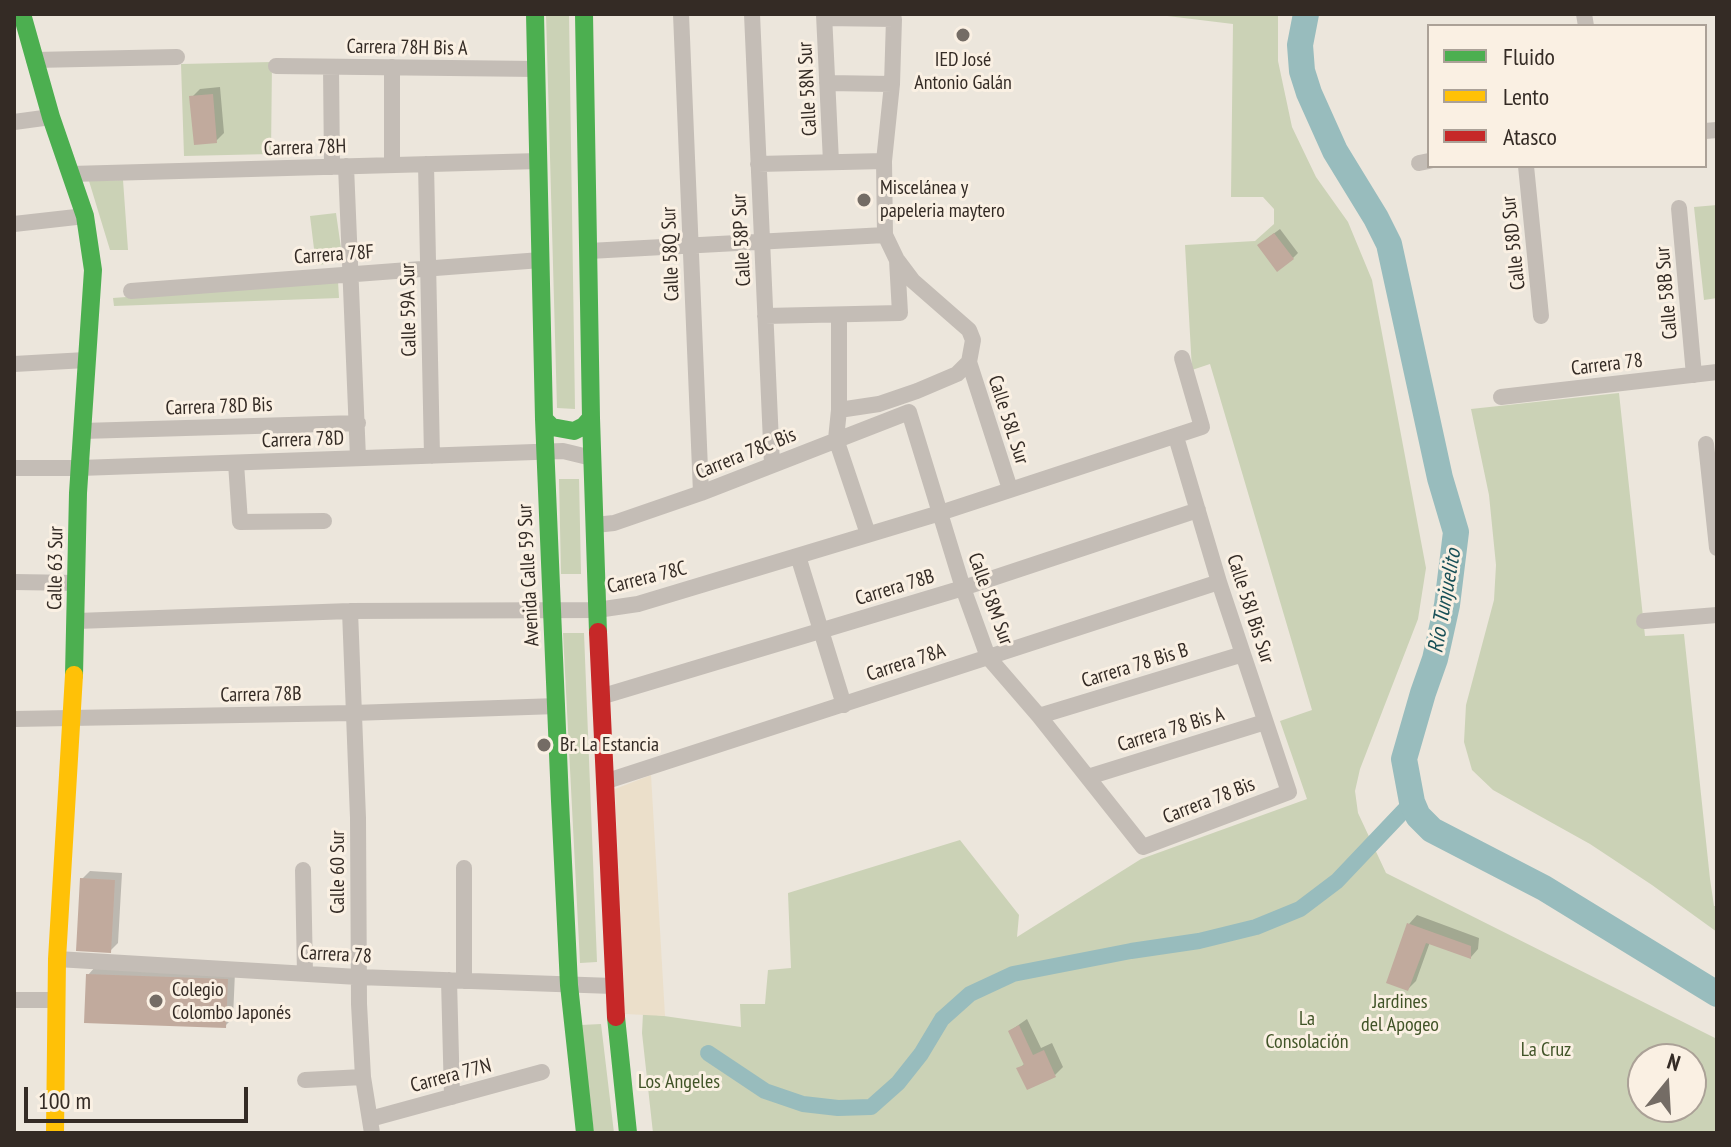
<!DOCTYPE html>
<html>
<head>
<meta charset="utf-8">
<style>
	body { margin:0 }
	#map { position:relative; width:1731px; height:1147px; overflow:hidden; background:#ece6dc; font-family:"PT Sans Narrow",sans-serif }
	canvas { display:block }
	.frame { position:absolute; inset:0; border:16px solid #342b25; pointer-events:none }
	.legend { position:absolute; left:1427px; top:24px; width:280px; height:144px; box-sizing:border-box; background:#faf0e3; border:2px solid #aba197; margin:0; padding:10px 14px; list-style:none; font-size:24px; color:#342b25 }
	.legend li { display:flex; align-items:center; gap:16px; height:40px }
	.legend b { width:40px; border:2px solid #aba197 }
	.north { position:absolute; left:1627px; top:1043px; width:80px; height:80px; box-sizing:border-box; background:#faf0e3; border:2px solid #aba197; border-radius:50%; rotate:18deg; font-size:22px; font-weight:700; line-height:32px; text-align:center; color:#342b25 }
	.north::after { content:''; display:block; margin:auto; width:28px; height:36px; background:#746c65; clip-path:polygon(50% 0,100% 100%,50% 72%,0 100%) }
	.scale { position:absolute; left:24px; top:1087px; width:224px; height:36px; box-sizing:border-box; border:4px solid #342b25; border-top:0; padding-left:10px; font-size:24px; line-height:28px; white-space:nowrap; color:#342b25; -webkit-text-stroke:6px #faf0e3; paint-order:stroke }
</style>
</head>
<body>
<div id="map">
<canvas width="1731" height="1147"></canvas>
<div class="frame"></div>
<ul class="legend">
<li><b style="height:10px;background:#4caf50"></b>Fluido</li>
<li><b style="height:10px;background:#ffc107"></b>Lento</li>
<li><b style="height:10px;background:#c62828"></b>Atasco</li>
</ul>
<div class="north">N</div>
<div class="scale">100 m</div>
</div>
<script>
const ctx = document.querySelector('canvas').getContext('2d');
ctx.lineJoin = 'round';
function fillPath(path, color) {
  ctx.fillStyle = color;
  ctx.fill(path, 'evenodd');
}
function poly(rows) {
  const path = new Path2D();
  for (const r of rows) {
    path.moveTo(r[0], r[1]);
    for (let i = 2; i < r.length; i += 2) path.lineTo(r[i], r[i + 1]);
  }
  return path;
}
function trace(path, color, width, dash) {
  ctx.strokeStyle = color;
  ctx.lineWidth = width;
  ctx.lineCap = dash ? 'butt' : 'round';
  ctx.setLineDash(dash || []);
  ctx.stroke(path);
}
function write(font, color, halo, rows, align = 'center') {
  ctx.font = font + ' "PT Sans Narrow",sans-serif';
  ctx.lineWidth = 6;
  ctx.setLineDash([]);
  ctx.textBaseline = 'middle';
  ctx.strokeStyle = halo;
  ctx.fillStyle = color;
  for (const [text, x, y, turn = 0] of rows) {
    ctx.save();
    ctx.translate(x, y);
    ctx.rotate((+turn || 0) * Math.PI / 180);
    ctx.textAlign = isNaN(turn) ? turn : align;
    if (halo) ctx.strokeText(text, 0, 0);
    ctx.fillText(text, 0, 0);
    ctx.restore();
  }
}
fillPath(poly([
	[546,14,569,14,575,409,557,408],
	[1151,14,1278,14,1278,61,1292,127,1316,177,1348,222,1372,280,1426,568,1418,619,1360,769,1355,791,1358,813,1386,873,1717,1039,1717,1133,653,1133,642,1033,643,1013,741,1027,740,1004,765,1004,768,970,791,968,788,893,960,840,1019,915,1017,937,1141,859,1307,799,1280,721,1312,710,1210,364,1192,370,1185,245,1255,241,1274,224,1274,209,1263,197,1231,197,1233,24],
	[1643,1059,1691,1059,1691,1107,1643,1107],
	[272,62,271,154,184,156,181,64],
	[123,180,128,250,110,250,89,181],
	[1717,205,1717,298,1704,300,1694,207],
	[336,213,343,262,316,265,310,216],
	[338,281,339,298,114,306,113,298],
	[1619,393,1645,636,1684,634,1710,879,1714,906,1717,906,1717,932,1652,885,1590,844,1493,790,1472,770,1464,742,1466,705,1494,600,1496,565,1489,495,1471,409],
	[559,479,579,479,581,574,561,574],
	[563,633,584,633,597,962,580,963],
	[601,1024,614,1133,594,1133,581,1025]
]), '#cbd2b6');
fillPath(poly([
	[651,775,665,1016,625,1014,615,789]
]), '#ebdfca');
fillPath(poly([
	[220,87,224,133,216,141,192,97,200,89],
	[1280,229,1298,253,1293,258,1265,240],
	[90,871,122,873,118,943,110,951,82,879],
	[1417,915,1479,938,1478,949,1471,957,1430,942,1416,981,1408,989,1388,982,1409,924],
	[96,966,235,972,233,1018,225,1026,88,975],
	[1027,1019,1041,1048,1052,1043,1063,1067,1055,1075,1019,1069,1025,1063,1010,1031]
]), '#0003');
trace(poly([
	[708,1053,765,1091,803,1104,838,1108,871,1107,898,1083,921,1054,942,1019,970,994,1013,974,1131,951,1199,941,1256,927,1300,909,1337,881,1412,802]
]), '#98bcbd', 16);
trace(poly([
	[1306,14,1300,45,1302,71,1309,93,1335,151,1376,218,1389,244,1440,478,1456,532,1447,605,1435,659,1423,693,1404,759,1412,802,1418,816,1432,830,1544,888,1717,994]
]), '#98bcbd', 26);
fillPath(poly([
	[213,94,217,143,194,145,189,96],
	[1274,233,1294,259,1277,272,1257,245],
	[80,878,115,880,111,953,76,951],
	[1407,923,1471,946,1471,959,1426,943,1408,991,1386,983],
	[86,974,228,979,226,1028,84,1023],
	[1019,1025,1033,1055,1044,1050,1056,1077,1027,1090,1016,1068,1024,1065,1008,1031]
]), '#c1aa9d');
trace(poly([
	[681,14,701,493],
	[752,14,772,465],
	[824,14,831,162],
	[1584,14,1586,26],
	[34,60,177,57],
	[276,66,537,69],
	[331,67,332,167],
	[392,67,392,165],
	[827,83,892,84],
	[14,122,51,117],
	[1705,131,1717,130],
	[1419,163,1429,161],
	[426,164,432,456],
	[758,164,884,161],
	[346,166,358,458],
	[1526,166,1541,316],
	[71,174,539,161],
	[1679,208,1694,375],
	[14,224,85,216],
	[589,251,885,235],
	[131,291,541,260],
	[839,315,839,410,836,439,868,534],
	[765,316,900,313,897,260,885,235,884,161,892,84,894,19,825,18],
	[969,362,1010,489],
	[14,364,86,360],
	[1501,397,1717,372],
	[839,410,879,404,917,391,957,374,969,362,973,340,969,330,913,281,898,261],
	[82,431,358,423],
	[1706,444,1717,548],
	[236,463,240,522,324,521],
	[14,468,80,468,563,451,592,458],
	[595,525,614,523,701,493,909,412,963,588,988,657,1039,716,1143,847,1289,792,1219,582,1176,437],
	[798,556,844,705],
	[14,582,77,583],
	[350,611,358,818,359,1004,363,1077,372,1133],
	[77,621,350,611,597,610,638,604,940,513,1202,427,1182,358],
	[1644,621,1717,615],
	[600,697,963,588,1198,510],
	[1039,716,1243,654],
	[14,719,353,713,557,706],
	[1088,777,1265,722],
	[604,782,1219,582],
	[464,868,464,981],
	[303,870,305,974],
	[57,959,358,977,613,986],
	[449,980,452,1097],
	[14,1000,56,1000],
	[305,1080,363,1077],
	[370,1119,542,1072]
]), '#c4bdb6', 16);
trace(poly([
	[22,14,51,117,85,216,93,270,78,493,74,675],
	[535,14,544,419,560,801,569,985,585,1133],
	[584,14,591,418,598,632],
	[544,419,552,427,574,431,584,426,591,418],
	[616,1017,628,1133]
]), '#4caf50', 18);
trace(poly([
	[55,1133,57,959,74,675]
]), '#ffc107', 18);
trace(poly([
	[598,632,616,1017]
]), '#c62828', 18);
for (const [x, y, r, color] of [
	[963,35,8,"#746c65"],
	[864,200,8,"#746c65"],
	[544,745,8,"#746c65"],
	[156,1001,8,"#746c65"]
]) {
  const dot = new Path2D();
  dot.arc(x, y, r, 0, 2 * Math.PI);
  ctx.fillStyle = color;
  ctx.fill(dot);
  trace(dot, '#faf0e3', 3);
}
write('20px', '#342b25', '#faf0e3', [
	["Carrera 78H Bis A",407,48,1],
	["Calle 58N Sur",808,89,-93],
	["Carrera 78H",305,148,-2],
	["Calle 58P Sur",742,240,-93],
	["Calle 58D Sur",1514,243,-96],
	["Calle 58Q Sur",671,254,-92],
	["Carrera 78F",334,255,-4],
	["Calle 58B Sur",1667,293,-95],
	["Calle 59A Sur",409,310,-91],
	["Carrera 78",1607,365,-7],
	["Carrera 78D Bis",219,407,-2],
	["Calle 58L Sur",1008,420,72],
	["Carrera 78D",303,440,-2],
	["Carrera 78C Bis",746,454,-22],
	["Calle 63 Sur",56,568,-89],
	["Avenida Calle 59 Sur",529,575,-93],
	["Carrera 78C",647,578,-14],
	["Carrera 78B",895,588,-17],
	["Calle 58M Sur",990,599,70],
	["Calle 58I Bis Sur",1250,609,72],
	["Carrera 78A",906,663,-18],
	["Carrera 78 Bis B",1135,666,-17],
	["Carrera 78B",261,695,-1],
	["Carrera 78 Bis A",1171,730,-17],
	["Carrera 78 Bis",1209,801,-21],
	["Calle 60 Sur",338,872,-90],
	["Carrera 78",336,955,3],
	["Carrera 77N",451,1076,-15]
]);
write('20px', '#342b25', '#faf0e3', [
	["IED José",963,60,"center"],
	["Antonio Galán",963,83,"center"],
	["Miscelánea y",880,188],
	["papeleria maytero",880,211],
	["Br. La Estancia",560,745],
	["Colegio",172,990],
	["Colombo Japonés",172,1013]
], 'left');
write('20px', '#415428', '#faf0e3', [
	["Jardines",1400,1002],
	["del Apogeo",1400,1025],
	["La",1307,1019],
	["Consolación",1307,1042],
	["La Cruz",1546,1050],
	["Los Angeles",679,1082]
]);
write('italic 22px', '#195057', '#faf0e3', [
	["Río Tunjuelito",1445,601,-80]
]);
</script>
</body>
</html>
